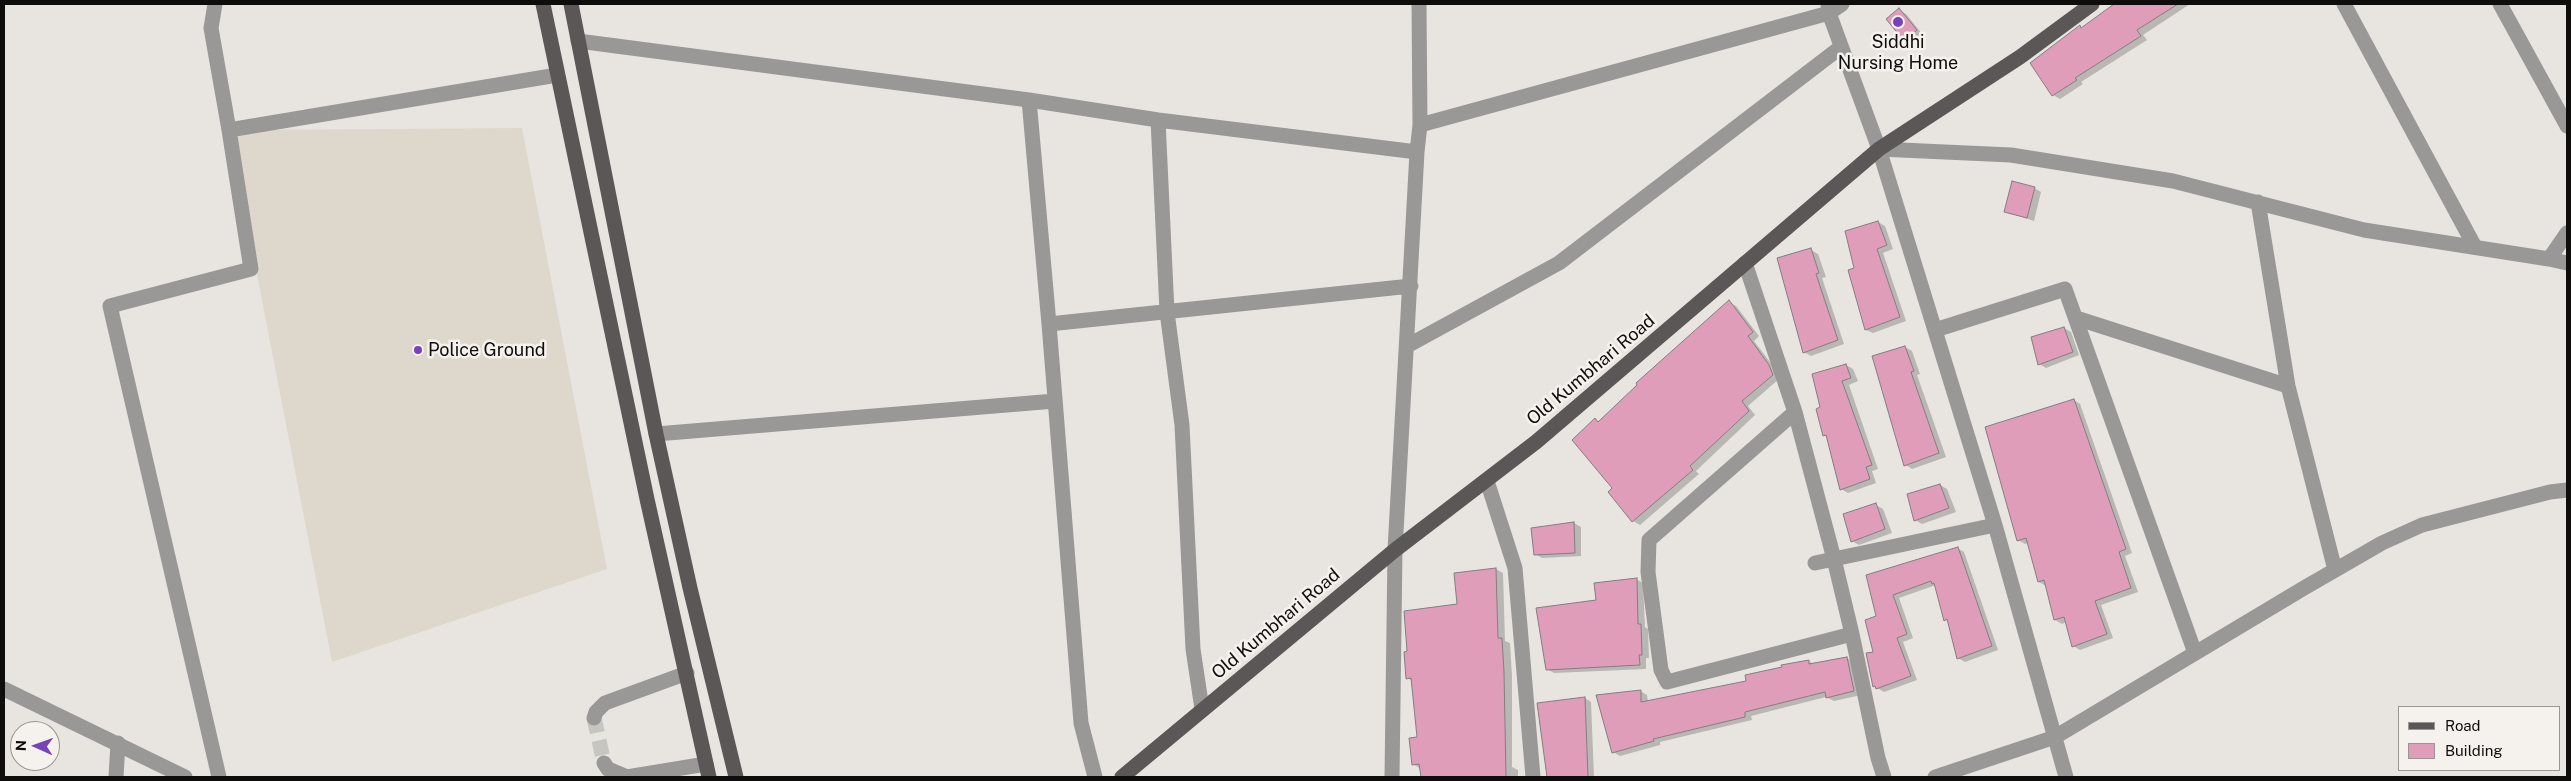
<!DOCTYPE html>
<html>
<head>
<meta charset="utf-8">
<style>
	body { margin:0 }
	#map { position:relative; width:2571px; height:781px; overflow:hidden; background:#e8e5e0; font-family:"Public Sans",sans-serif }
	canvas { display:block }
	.frame { position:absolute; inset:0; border:5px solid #0e0d0b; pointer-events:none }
	.legend { position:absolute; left:2398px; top:706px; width:162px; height:65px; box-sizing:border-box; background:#f5f2ee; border:1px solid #999693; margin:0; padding:6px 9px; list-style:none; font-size:15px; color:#0e0d0b }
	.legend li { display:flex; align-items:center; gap:10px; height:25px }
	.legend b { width:25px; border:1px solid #999693 }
	.north { position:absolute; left:10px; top:721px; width:50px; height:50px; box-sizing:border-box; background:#f5f2ee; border:1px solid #999693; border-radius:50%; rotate:272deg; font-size:14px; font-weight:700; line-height:20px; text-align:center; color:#0e0d0b }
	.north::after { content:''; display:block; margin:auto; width:18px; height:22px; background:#7842b9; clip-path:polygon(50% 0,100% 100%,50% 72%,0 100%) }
</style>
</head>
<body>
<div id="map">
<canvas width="2571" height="781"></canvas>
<div class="frame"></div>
<ul class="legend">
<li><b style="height:6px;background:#5c5757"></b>Road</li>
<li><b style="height:14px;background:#e09db9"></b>Building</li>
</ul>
<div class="north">N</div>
</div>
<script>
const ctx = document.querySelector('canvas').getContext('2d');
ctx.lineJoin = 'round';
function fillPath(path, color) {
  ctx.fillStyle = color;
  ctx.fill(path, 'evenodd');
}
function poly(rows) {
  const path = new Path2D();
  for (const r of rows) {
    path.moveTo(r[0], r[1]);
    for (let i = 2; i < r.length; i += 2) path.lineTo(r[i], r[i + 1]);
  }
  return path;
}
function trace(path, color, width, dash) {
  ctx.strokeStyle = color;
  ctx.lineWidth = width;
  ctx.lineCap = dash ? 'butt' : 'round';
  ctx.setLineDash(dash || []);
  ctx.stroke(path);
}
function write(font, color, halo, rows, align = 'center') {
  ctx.font = font + ' "Public Sans",sans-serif';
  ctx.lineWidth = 5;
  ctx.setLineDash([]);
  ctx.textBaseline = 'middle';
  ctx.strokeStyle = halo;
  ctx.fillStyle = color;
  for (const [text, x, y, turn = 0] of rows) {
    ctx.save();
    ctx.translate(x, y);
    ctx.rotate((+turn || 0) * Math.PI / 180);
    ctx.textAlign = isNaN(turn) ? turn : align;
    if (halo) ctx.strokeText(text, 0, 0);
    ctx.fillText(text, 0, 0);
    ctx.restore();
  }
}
fillPath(poly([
	[522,128,607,569,332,662,229,130]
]), '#ded8cc');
fillPath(poly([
	[2117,4,2190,4,2143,35,2147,40,2081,82,2083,84,2060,99,2053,95,2080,27,2083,29],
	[1899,10,1906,14,1923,35,1912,44,1905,40],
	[2034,188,2041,192,2034,221,2006,212],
	[1878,222,1885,226,1893,249,1883,253,1906,321,1873,333,1866,330,1856,269],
	[1811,250,1818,254,1826,277,1822,278,1844,344,1811,356,1804,352],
	[1729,302,1736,306,1759,336,1754,341,1776,370,1779,379,1748,406,1755,415,1696,471,1699,474,1640,525,1633,521,1609,492,1614,488,1595,420,1600,423],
	[2064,328,2071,332,2079,355,2046,368,2039,364],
	[1905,347,1912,351,1920,374,1917,375,1946,457,1912,469,1906,465],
	[1846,365,1853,369,1858,381,1849,385,1878,469,1872,471,1876,483,1848,493,1841,489,1827,437,1824,435,1822,408],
	[2074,400,2080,404,2132,553,2125,556,2138,592,2101,605,2113,638,2080,650,2073,646,2066,622,2062,624,2055,620,2046,586,2039,582,2028,543,2025,544,2018,540],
	[1940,485,1947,489,1956,512,1922,524,1915,520],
	[1876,505,1883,509,1892,533,1859,545,1852,541],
	[1574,523,1581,527,1581,556,1542,558,1535,554],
	[1957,548,1964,552,1998,650,1965,662,1958,658,1949,622,1945,620,1936,585,1899,598,1913,638,1903,642,1917,680,1884,692,1874,686,1878,617,1867,576],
	[1496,569,1503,573,1505,641,1510,643,1512,676,1512,767,1518,770,1518,777,1422,777,1421,769,1413,764,1418,738,1412,681,1408,678,1409,652],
	[1636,579,1643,583,1645,627,1648,629,1649,658,1646,658,1646,669,1554,673,1547,669,1597,602],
	[1847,658,1854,662,1861,695,1834,701,1826,697,1751,716,1752,720,1660,742,1660,745,1620,756,1613,752,1640,691,1647,695,1648,702,1747,682,1808,661,1814,664],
	[1585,698,1591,702,1594,777,1548,777,1538,704]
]), '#0003');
const building = poly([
	[2114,4,2178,4,2137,30,2141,36,2075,78,2077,80,2052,96,2030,63,2080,25,2081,28,2114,4],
	[1899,8,1917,30,1904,41,1886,19,1899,8],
	[2012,181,2035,187,2027,218,2004,212,2012,181],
	[1878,221,1887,245,1877,249,1900,317,1865,330,1848,270,1854,268,1845,231,1878,221],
	[1811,248,1819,273,1816,274,1838,340,1803,353,1777,258,1811,248],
	[1729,300,1753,332,1748,336,1769,365,1773,375,1742,401,1749,411,1690,466,1693,470,1632,522,1608,492,1612,488,1572,440,1595,418,1598,422,1637,385,1636,383,1729,300],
	[2064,327,2073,352,2038,365,2031,337,2064,327],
	[1905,346,1914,371,1911,372,1939,453,1904,466,1872,356,1905,346],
	[1846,364,1851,378,1842,381,1872,465,1866,467,1870,479,1840,490,1826,435,1823,436,1816,409,1820,407,1812,374,1846,364],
	[2074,399,2126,549,2119,552,2131,588,2095,601,2107,634,2072,647,2064,617,2054,620,2044,580,2038,582,2026,538,2017,541,1985,427,2074,399],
	[1940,484,1949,508,1914,521,1907,494,1940,484],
	[1876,503,1885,529,1851,542,1843,514,1876,503],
	[1574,522,1575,553,1534,555,1531,528,1574,522],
	[1958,547,1992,646,1957,659,1947,619,1944,621,1934,583,1932,584,1931,581,1893,595,1907,634,1897,638,1911,676,1876,689,1875,686,1873,687,1866,653,1873,652,1865,620,1876,616,1866,575,1958,547],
	[1496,568,1498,638,1502,638,1504,672,1506,777,1421,777,1419,764,1412,765,1409,738,1417,737,1411,678,1406,679,1404,652,1407,651,1404,611,1457,604,1454,573,1496,568],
	[1637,578,1638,624,1641,624,1642,655,1639,655,1640,665,1546,670,1536,608,1596,600,1594,583,1637,578],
	[1847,657,1854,691,1826,698,1825,692,1745,712,1745,717,1653,739,1654,741,1612,753,1596,695,1641,690,1641,702,1746,681,1745,675,1782,667,1781,665,1809,660,1809,664,1847,657],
	[1585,697,1588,777,1547,777,1537,703,1585,697]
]);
fillPath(building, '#e09db9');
trace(building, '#837d7f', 1);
trace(poly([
	[594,718,604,763]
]), '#c7c5c0', 15, [15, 8]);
trace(poly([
	[215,4,211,28,229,130],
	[1419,4,1420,125],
	[1828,4,1829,13,1879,149,1995,525,2066,777],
	[2344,4,2475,247],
	[2500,4,2567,126],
	[578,41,1029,100],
	[1158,120,1167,312,1182,425,1193,649,1202,709],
	[1879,149,2011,155,2173,181,2364,230,2549,259,2567,233],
	[2258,202,2288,386,2335,570],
	[2549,259,2567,263],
	[1745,263,1795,412],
	[2076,318,2288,386],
	[1049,324,1029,100,1158,120,1417,152],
	[1935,330,2065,289,2195,653],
	[1407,346,1559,263,1841,47],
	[656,434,1055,401],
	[1487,481,1515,568,1533,777],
	[1815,563,1995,525],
	[1852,634,1667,682,1661,670,1648,572,1649,540,1795,412,1834,559,1852,634,1878,758,1884,777],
	[4,689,185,777],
	[594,718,596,712,605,703,687,673],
	[604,763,608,769,627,777,706,764],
	[116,777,118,743],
	[219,777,110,306,251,269,229,130,557,75],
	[1095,777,1081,723,1049,324,1411,286],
	[1392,777,1395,550,1417,152,1420,125,1829,13,1842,4],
	[1935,777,2055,737,2304,588,2382,543,2422,525,2550,492,2567,490]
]), '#9a9797', 15);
trace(poly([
	[543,4,647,499,709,777],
	[571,4,656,434,690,588,736,777],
	[1122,777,1395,550,1536,442,1879,149,2020,57,2092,4]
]), '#5c5757', 15);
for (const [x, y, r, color] of [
	[1898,22,6,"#7842b9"],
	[418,350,5,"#7842b9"]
]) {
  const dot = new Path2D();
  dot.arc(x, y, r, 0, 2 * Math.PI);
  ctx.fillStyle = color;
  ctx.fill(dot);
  trace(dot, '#f5f2ee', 2);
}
write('18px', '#0e0d0b', '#f5f2ee', [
	["Siddhi",1898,42],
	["Nursing Home",1898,63],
	["Police Ground",428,350,"left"]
]);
write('18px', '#0e0d0b', '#f5f2ee', [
	["Old Kumbhari Road",1591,370,-40],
	["Old Kumbhari Road",1276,624,-40]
]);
</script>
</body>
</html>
